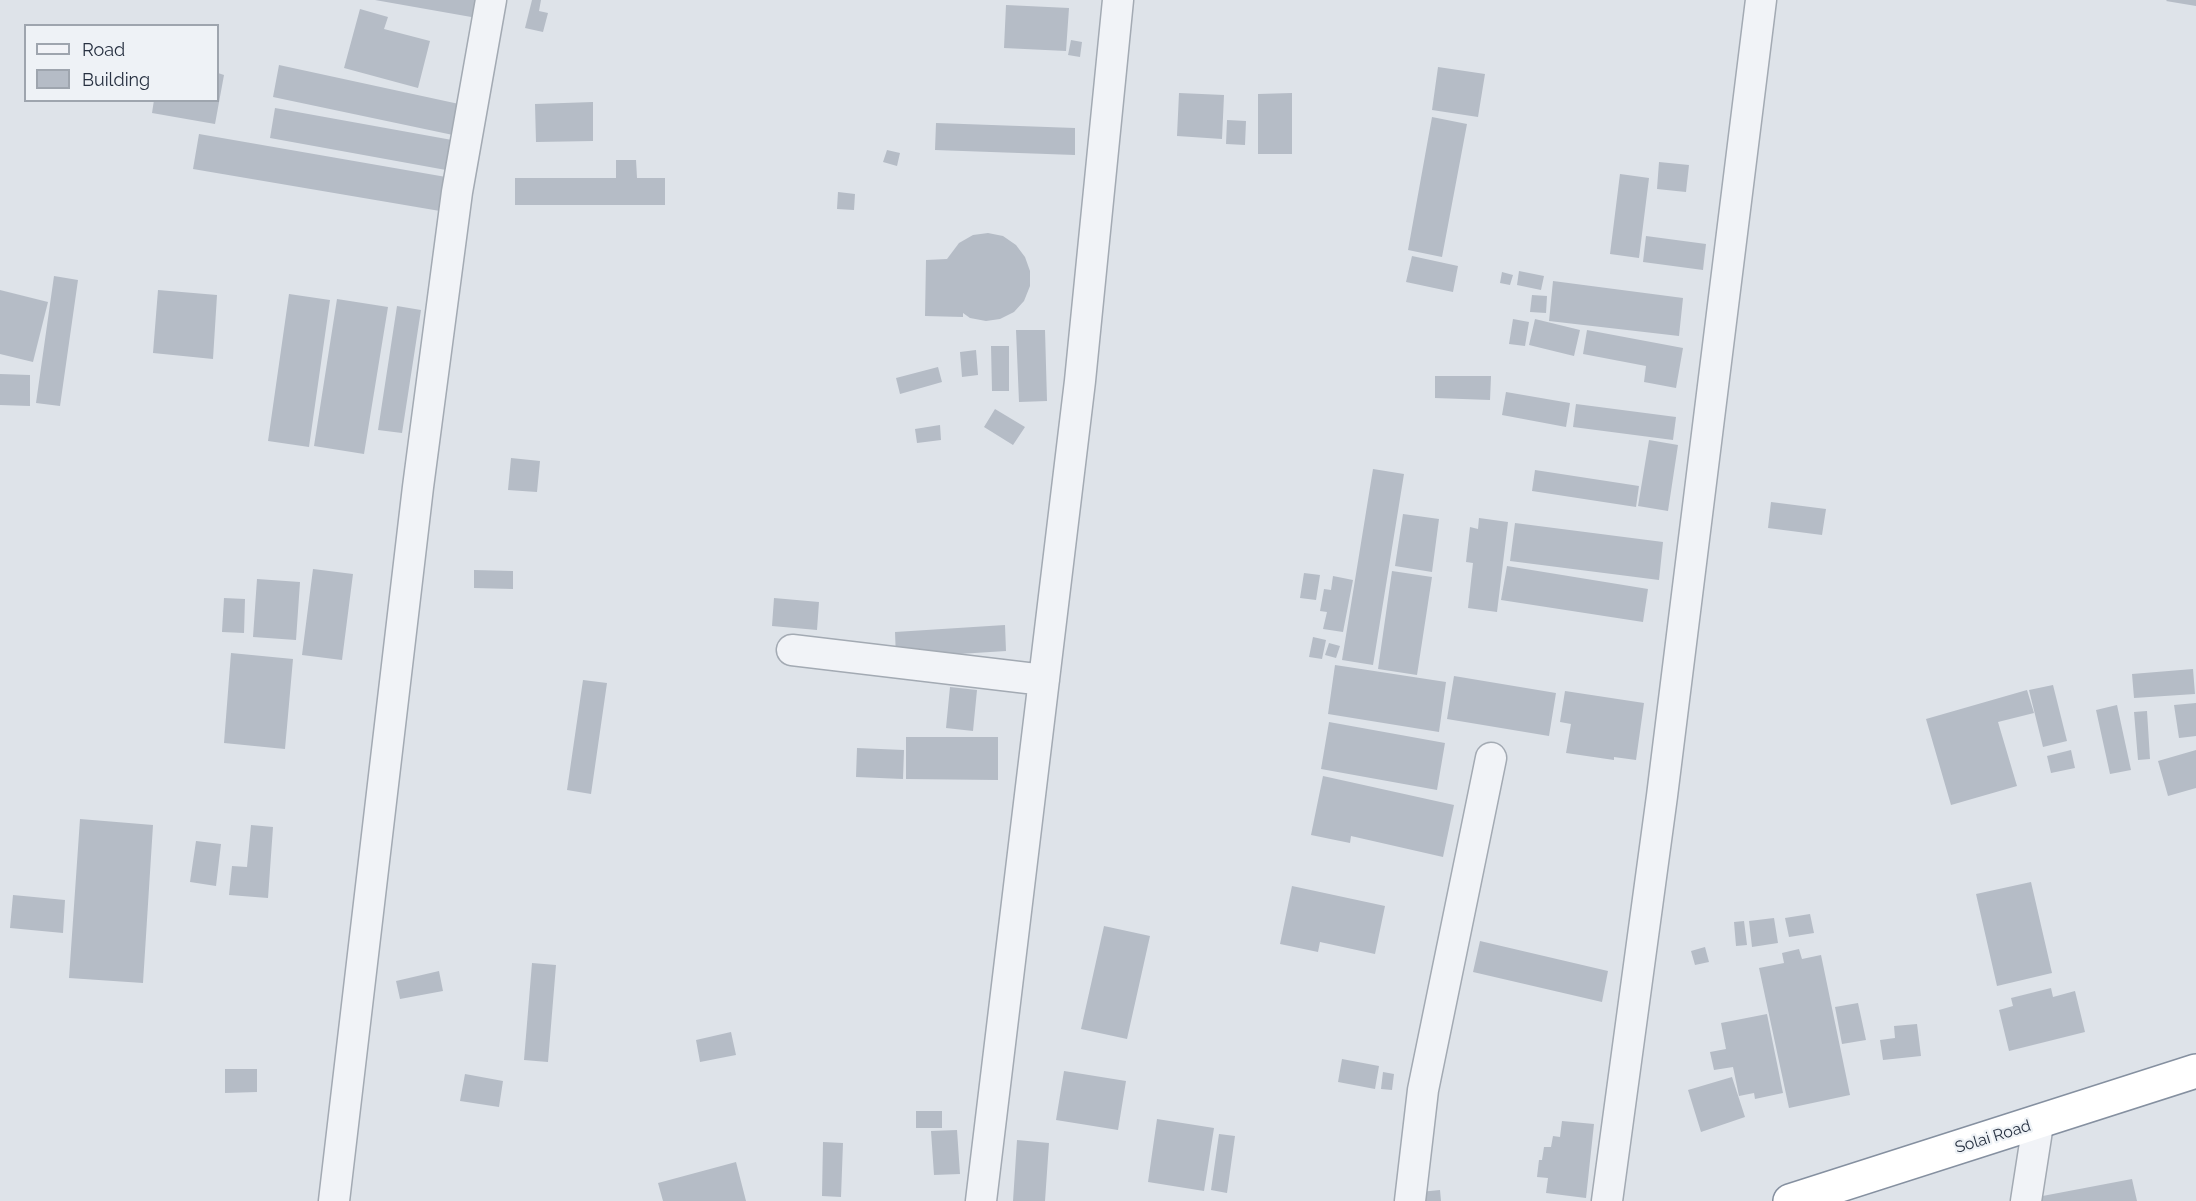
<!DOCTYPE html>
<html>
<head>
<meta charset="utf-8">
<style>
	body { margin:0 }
	#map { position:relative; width:2196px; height:1201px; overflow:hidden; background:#dee3e9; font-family:Raleway,sans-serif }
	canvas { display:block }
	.legend { position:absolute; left:24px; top:24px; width:195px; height:78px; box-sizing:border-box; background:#eef2f6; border:2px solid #9ea5ae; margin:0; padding:8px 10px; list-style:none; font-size:18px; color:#273141 }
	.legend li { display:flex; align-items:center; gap:12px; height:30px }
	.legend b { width:30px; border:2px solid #9ea5ae }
</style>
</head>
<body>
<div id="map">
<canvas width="2196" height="1201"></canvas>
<ul class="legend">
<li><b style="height:8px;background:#f1f3f7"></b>Road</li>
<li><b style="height:16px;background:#b5bcc6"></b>Building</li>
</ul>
</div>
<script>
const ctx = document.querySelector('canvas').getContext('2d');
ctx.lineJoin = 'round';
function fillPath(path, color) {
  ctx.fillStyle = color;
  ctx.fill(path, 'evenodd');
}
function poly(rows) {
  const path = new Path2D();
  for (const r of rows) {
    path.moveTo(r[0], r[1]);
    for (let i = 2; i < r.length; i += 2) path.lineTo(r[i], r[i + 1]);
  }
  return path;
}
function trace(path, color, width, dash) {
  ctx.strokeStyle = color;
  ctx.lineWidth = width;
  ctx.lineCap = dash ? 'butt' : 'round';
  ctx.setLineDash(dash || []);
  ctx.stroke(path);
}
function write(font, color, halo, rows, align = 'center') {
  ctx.font = font + ' Raleway,sans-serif';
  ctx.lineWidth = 4.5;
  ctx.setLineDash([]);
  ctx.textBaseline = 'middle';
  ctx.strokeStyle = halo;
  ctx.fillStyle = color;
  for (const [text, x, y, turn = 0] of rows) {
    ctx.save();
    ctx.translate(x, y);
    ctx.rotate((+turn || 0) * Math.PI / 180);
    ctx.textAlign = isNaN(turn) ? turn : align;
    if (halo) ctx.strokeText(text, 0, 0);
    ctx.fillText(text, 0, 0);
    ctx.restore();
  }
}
fillPath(poly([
	[375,0,480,0,477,18],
	[532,0,541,0,539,11,548,13,543,32,525,28],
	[2167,0,2196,0,2196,6,2166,1],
	[1006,5,1069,8,1066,51,1004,48],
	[360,9,388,17,384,29,430,41,418,88,344,68],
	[1071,40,1082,42,1080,57,1068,55],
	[279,65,459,104,453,135,273,97],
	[1438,67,1485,74,1478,117,1432,110],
	[218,73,224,75,215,124,152,113,154,100,218,100],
	[1179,93,1224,95,1222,139,1177,136],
	[1292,93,1292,154,1258,154,1258,94],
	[593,102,593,141,536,142,535,104],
	[275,108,452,140,446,170,270,138],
	[1432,117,1467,124,1442,257,1408,250],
	[1227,120,1246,121,1245,145,1226,144],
	[936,123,1075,128,1075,155,935,150],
	[199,134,446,177,440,211,193,169],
	[887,150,900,153,897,166,883,162],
	[616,160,636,160,637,178,665,178,665,205,515,205,515,178,616,178],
	[1659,162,1689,165,1686,192,1657,189],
	[1620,174,1649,178,1639,258,1610,254],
	[838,192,855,194,854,210,837,209],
	[988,233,1003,236,1016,245,1025,257,1030,271,1030,286,1024,301,1014,312,1000,319,986,321,970,318,963,313,963,317,925,316,926,260,947,259,959,243,973,235],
	[1646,236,1706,244,1703,270,1643,262],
	[1412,256,1458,266,1453,292,1406,282],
	[1519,271,1544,276,1541,290,1517,285],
	[1502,272,1513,275,1510,285,1500,283],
	[54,276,78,280,60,406,36,403],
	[1553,281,1683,298,1679,336,1549,321],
	[0,290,48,302,33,362,0,354],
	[158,290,217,295,213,359,153,353],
	[289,294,330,300,309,447,268,441],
	[1532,295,1547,296,1546,313,1530,312],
	[337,299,388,307,364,454,314,446],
	[397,306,421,310,402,433,378,430],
	[1513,319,1529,322,1525,346,1509,344],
	[1535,319,1580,330,1574,356,1529,345],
	[1016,330,1045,330,1047,401,1019,402],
	[1587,330,1683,348,1676,388,1644,382,1646,366,1583,354],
	[991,346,1009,346,1009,391,992,391],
	[976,350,978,375,962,377,960,352],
	[938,367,942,382,900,394,896,378],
	[0,374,30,375,30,406,0,405],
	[1435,376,1491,376,1490,400,1435,398],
	[1506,392,1570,403,1566,427,1502,415],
	[1576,404,1676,417,1673,440,1573,427],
	[995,409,1025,427,1013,445,984,427],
	[940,425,941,440,917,443,915,429],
	[1649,440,1678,445,1668,511,1638,506],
	[511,458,540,461,537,492,508,490],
	[1373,469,1404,474,1373,665,1342,660],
	[1535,470,1639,486,1636,507,1532,491],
	[1771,502,1826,509,1822,535,1768,528],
	[1403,514,1439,519,1432,572,1395,566],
	[1479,518,1508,522,1497,612,1468,608,1473,563,1466,562,1470,527,1478,529],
	[1515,523,1663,542,1659,580,1510,561],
	[1507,566,1648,589,1643,622,1501,600],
	[313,569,353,574,342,660,302,655],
	[474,570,513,571,513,589,474,588],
	[1392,571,1432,577,1417,675,1378,669],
	[1304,573,1320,575,1316,600,1300,598],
	[1333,576,1353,580,1343,632,1323,629,1327,612,1320,611,1324,589,1331,590],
	[257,579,300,582,296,640,253,637],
	[224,598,245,599,244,633,222,632],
	[774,598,819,602,817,630,772,626],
	[1005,625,1006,651,896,658,895,632],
	[1313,637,1326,640,1322,659,1309,657],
	[1329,643,1340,646,1336,658,1325,655],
	[231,653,293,659,285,749,224,743],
	[1335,665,1446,682,1439,732,1328,714],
	[2193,669,2195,694,2134,698,2132,674],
	[1454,676,1556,693,1549,736,1447,719],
	[583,680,607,683,591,794,567,790],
	[2053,685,2067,741,2043,747,2029,690],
	[950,687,977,690,973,731,946,728],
	[2027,690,2034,713,1998,722,2017,786,1951,805,1926,719],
	[1565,691,1644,703,1636,760,1614,757,1614,760,1566,753,1571,724,1560,722],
	[2196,703,2196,736,2179,738,2174,705],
	[2117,705,2131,770,2110,774,2096,710],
	[2147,711,2150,759,2138,760,2134,712],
	[1329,722,1445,743,1437,790,1321,769],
	[906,737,998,737,998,780,906,779],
	[857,748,904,750,903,779,856,777],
	[2071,750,2075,768,2051,773,2047,756],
	[2196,750,2196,788,2168,796,2158,761],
	[1323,776,1454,805,1443,857,1351,836,1350,843,1311,835],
	[80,819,153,825,143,983,69,978],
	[251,825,273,827,268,898,229,895,232,866,247,867],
	[196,841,221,844,216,886,190,882],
	[2031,882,2052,973,1997,986,1976,894],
	[1292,886,1385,906,1375,954,1320,942,1318,952,1280,944],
	[13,895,65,900,63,933,10,928],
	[1810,914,1814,933,1789,937,1785,918],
	[1774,918,1778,943,1752,947,1749,921],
	[1744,921,1747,945,1736,946,1734,922],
	[1104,926,1150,936,1127,1039,1081,1029],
	[1480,941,1608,971,1602,1002,1473,972],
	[1705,947,1709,962,1695,965,1691,951],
	[1799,949,1802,959,1821,955,1850,1095,1789,1108,1759,968,1784,963,1782,953],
	[532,963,556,965,548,1062,524,1060],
	[439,971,443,991,400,999,396,981],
	[2051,988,2053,997,2075,991,2085,1032,2009,1051,1999,1010,2013,1006,2011,998],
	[1858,1003,1866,1040,1842,1044,1835,1007],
	[1767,1014,1783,1093,1755,1099,1754,1093,1739,1096,1733,1067,1714,1070,1710,1052,1726,1049,1721,1023],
	[1917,1024,1921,1056,1883,1060,1880,1040,1895,1038,1894,1026],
	[731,1032,736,1055,700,1062,696,1040],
	[1342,1059,1379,1066,1375,1089,1338,1082],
	[225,1069,257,1069,257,1092,225,1093],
	[1064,1071,1126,1081,1118,1130,1056,1120],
	[1383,1072,1394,1074,1392,1090,1381,1089],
	[465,1074,503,1081,499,1107,460,1101],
	[1732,1077,1745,1117,1701,1132,1688,1090],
	[916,1111,942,1111,942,1128,916,1128],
	[1157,1119,1214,1128,1204,1191,1148,1182],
	[1562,1121,1594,1124,1586,1198,1546,1193,1548,1178,1537,1177,1539,1160,1542,1160,1544,1147,1551,1147,1553,1136,1560,1137],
	[957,1130,960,1174,934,1175,931,1131],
	[1219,1134,1235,1136,1227,1193,1211,1190],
	[1017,1140,1049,1143,1045,1201,1013,1201],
	[823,1142,843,1143,841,1197,822,1196],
	[736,1162,746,1201,663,1201,658,1183],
	[2132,1179,2137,1201,2032,1201,2032,1198],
	[1440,1190,1441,1201,1421,1201,1420,1192]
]), '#b5bcc6');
const street = poly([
	[792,650,1044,680],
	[334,1201,418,487,457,192,491,0],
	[981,1201,1080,381,1118,0],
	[1410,1201,1423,1090,1491,758],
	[1607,1201,1662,796,1761,0],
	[2026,1201,2038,1124]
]);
const highway = poly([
	[1790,1201,2196,1071]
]);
trace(street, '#a3aab3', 33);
trace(highway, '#8590a0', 36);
trace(street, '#f1f3f7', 30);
trace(highway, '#fff', 33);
write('16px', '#273141', '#eef2f6', [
	["Solai Road",1993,1137,-17]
]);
</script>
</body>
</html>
